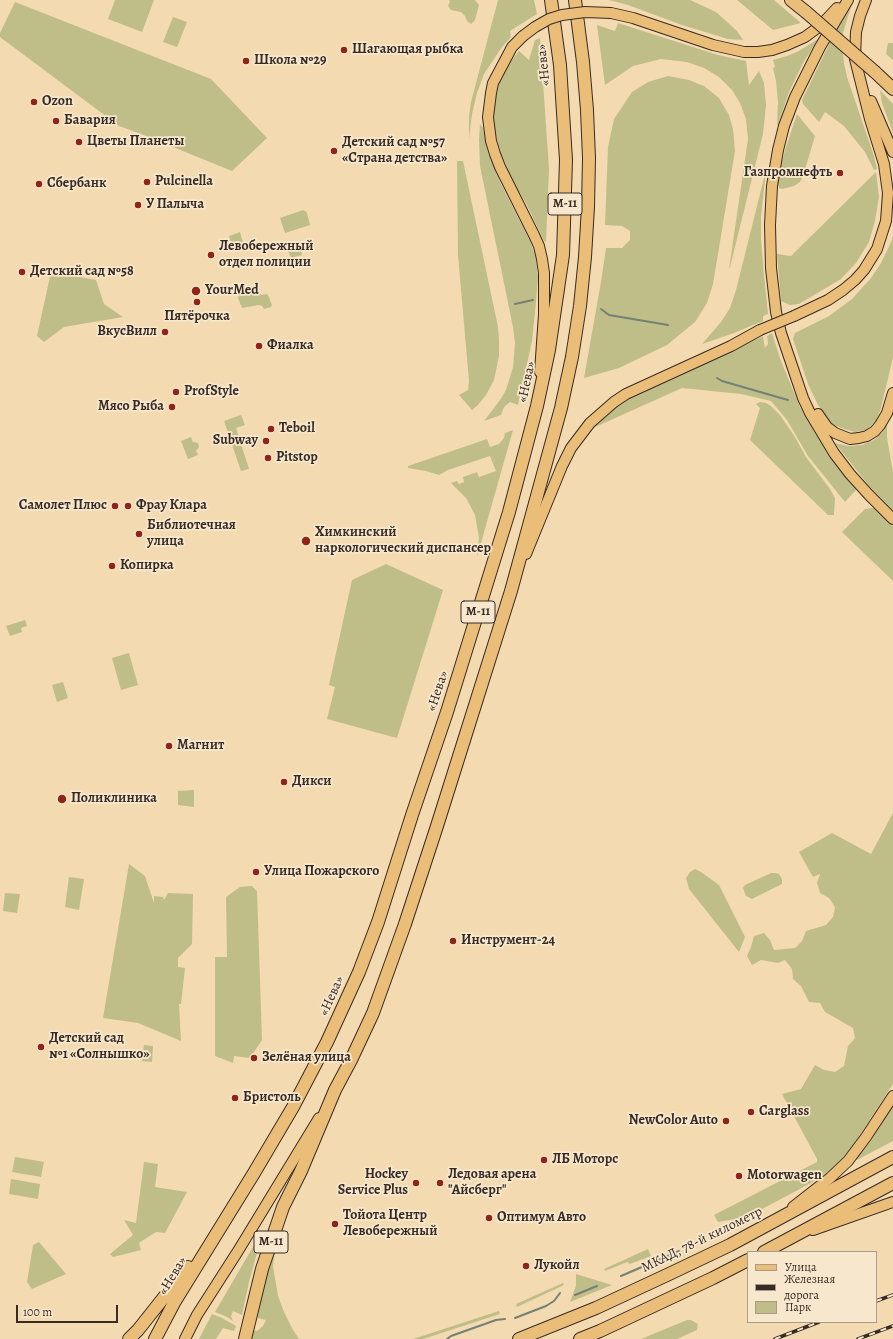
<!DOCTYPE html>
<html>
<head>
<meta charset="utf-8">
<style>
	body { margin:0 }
	#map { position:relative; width:893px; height:1339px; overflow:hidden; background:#f3dab0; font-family:Alegreya,serif }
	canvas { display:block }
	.legend { position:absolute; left:747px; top:1251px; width:130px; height:72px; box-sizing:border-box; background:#f7e7cc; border:1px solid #ab9c89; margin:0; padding:5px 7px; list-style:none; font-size:12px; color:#382b25 }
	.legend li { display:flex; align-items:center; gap:8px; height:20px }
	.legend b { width:20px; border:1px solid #ab9c89 }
	.scale { position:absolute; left:16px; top:1305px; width:102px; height:18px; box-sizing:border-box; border:2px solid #382b25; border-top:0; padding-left:5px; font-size:12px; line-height:14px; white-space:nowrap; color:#382b25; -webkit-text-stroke:3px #f7e7cc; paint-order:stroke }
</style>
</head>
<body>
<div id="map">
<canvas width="893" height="1339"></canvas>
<ul class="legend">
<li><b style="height:5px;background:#eabd78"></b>Улица</li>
<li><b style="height:5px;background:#382b25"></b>Железная дорога</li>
<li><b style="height:11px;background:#c0be88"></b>Парк</li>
</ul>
<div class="scale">100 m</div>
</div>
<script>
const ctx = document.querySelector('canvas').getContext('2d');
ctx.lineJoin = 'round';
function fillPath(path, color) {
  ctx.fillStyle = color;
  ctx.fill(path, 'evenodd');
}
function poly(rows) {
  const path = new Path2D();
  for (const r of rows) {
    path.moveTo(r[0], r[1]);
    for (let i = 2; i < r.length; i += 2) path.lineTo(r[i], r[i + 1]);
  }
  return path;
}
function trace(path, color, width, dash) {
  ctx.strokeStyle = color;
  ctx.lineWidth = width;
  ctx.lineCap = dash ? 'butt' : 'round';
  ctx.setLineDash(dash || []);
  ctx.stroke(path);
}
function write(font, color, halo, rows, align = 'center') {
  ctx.font = font + ' Alegreya,serif';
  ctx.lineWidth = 3.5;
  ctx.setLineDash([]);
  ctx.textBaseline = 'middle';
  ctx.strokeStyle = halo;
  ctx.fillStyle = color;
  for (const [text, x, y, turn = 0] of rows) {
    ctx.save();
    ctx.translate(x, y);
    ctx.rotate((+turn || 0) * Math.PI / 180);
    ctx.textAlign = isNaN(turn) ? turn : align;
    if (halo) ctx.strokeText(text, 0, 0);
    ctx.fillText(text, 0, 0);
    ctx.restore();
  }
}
fillPath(poly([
	[115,0,154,0,142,32,108,19],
	[449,0,475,0,479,5,475,20,471,24,467,21,465,16,461,12,451,10,448,6,450,2],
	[498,0,534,0,537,14,510,31,511,37,502,47,484,74,477,93,472,114,469,139,469,116,471,102],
	[609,0,690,0,716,12,737,31,743,40,728,39,682,25,628,5],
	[737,0,774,0,801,23,773,30],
	[853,0,843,33,842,46,844,63,847,77,874,156,877,169,874,170,865,152,844,126,825,112,819,122,803,104,802,100,839,24],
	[15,2,211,79,267,138,232,171,141,134,119,126,0,37,0,33],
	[173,17,187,22,177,47,163,42],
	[618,23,718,55,746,61,749,85,759,71,764,83,766,105,763,134,730,267,729,269,748,139,746,119,740,103,732,90,719,77,704,68,687,62,661,59,633,66,605,85,597,25,615,31],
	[540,38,549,169,546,242,544,241,527,205,511,179,498,144,494,127,494,105,499,82,510,62,519,51,529,60,535,40],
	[818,39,803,63,789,92,777,127,778,102,776,81,773,68,775,67,773,60,787,56,799,51],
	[888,43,893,43,893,60,886,54],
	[668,76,689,80,704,86,719,98,729,115,733,129,735,151,713,284,707,303,695,322,667,345,619,368,584,378,601,282,606,248,622,248,630,240,630,231,622,226,605,225,608,147,614,119,632,92,648,82],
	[880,90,893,104,893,133,882,103],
	[797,114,815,136,803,176,800,182,794,186,782,189,779,188,778,184,780,171,785,150],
	[480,124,483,128,488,152,500,182,530,241,536,258,538,277,536,302,532,341,518,405,510,402,504,407,501,415,484,421,500,400,506,390,513,367,515,343,513,327,480,166,479,140],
	[457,161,463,161,498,327,499,340,499,356,494,380,486,395,477,406,472,410,459,395,468,390,469,381,458,255],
	[766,170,761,217,761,240,764,275,768,314,763,316,763,321,734,333,702,344,721,322,730,308,736,290],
	[876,172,879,197,875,221,869,242,856,263,841,279,799,304,790,305,781,301,777,254,791,256],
	[303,210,305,211,307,213,310,225,285,233,280,218],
	[240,232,243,243,232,246,229,236],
	[893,234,893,357,881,408,876,421,866,430,855,432,844,429,833,425,818,405,808,384,793,339,795,333,829,316,852,299,871,278,881,263,892,240],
	[299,244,302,255,291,258,287,248],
	[51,272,96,280,104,304,123,317,64,327,44,342,37,336],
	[256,290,259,291,261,295,266,294,268,295,272,305,271,307,264,309,262,306,259,305,242,308,238,298,239,295],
	[772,333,781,361,800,407,818,437,834,462,857,489,845,502,808,456,787,420,771,401,741,394,682,388,593,428,603,416,628,399,763,336,765,348,768,344,767,336],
	[760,402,766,403,771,406,780,415,795,437,806,457,830,489,835,498,834,515,828,515,750,440,760,408,756,404],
	[241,415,245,425,236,428,249,469,241,471,224,421],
	[887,424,887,438,893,472,893,510,870,487,835,443,848,446,862,445,874,440,882,433],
	[513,430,477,557,479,538,475,515,466,498,451,483,457,481,459,484,464,482,463,477,477,472,479,477,496,471,490,456,448,470,439,475,426,471,408,468,408,466,487,439,490,447,499,444,504,438,505,433],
	[191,437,193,442,198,443,199,447,196,451,198,455,188,459,181,441],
	[871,508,875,508,893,526,893,581,842,532,865,509],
	[386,564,443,590,397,738,327,719,335,687,329,685,352,580],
	[25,620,27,626,21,628,22,632,10,636,6,626],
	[129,653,138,685,121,690,112,658],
	[63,682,68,698,57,702,52,685],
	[194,790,194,807,178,805,178,791],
	[893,813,893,1084,854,1144,839,1162,826,1173,811,1183,747,1217,718,1222,714,1215,817,1162,817,1159,782,1094,801,1089,815,1065,824,1070,835,1072,844,1066,848,1046,855,1038,853,1028,825,1012,820,1003,809,1002,801,986,793,979,792,969,785,960,778,963,761,960,752,965,747,956,751,947,754,936,764,933,770,940,774,950,795,948,802,941,806,931,826,925,833,917,835,907,829,898,820,893,817,883,820,874,813,877,799,852,832,833,871,854],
	[129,864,145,876,154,903,154,896,163,897,164,900,168,893,193,894,192,944,178,958,178,967,185,968,181,1004,179,1004,181,1041,138,1023,103,1018],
	[695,869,701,872,719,885,745,937,739,952,689,889,686,878,690,872],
	[771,873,775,873,779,874,782,879,782,884,752,899,746,896,743,888,745,885],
	[69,877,84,879,79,910,65,907],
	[252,886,257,891,262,1040,250,1058,234,1056,233,1063,215,1056,215,957,227,957,226,897,240,887],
	[5,893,20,894,17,913,3,911],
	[144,1045,153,1046,152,1062,142,1061],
	[893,1107,893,1141,857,1160,856,1159,870,1142],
	[15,1157,44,1162,41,1177,12,1172],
	[144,1162,158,1164,155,1187,187,1192,165,1233,156,1232,139,1243,141,1250,113,1257,110,1254,133,1235,124,1220,136,1223],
	[11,1179,40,1184,38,1199,9,1194],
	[257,1240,260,1242,249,1282,242,1315,233,1311,231,1316,233,1321,227,1317,215,1312],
	[277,1240,273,1266,278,1296,284,1312,293,1330,299,1339,249,1339,252,1330,257,1331,263,1326,266,1320,254,1317],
	[39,1242,66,1274,32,1289,27,1282,33,1245],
	[648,1249,651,1256,630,1264,627,1262,605,1271,604,1269],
	[576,1274,612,1285,570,1302,576,1286],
	[563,1283,564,1285,517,1307,516,1304],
	[499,1311,500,1314,423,1339,413,1339],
	[212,1314,222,1318,236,1326,234,1331,223,1328,216,1339,199,1339],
	[687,1320,691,1320,696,1323,698,1324,697,1330,677,1339,641,1339]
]), '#c0be88');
trace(poly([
	[515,304,533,300],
	[601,309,609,315,668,325],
	[717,378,722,381,788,400],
	[621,1276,679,1251],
	[575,1295,597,1286],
	[515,1318,546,1306,554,1301,560,1293],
	[447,1339,451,1336,496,1320,505,1319]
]), '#738177', 2);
const major = poly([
	[848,0,820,47,795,97,784,126,778,150,772,186,770,225,771,268,776,312,781,333,803,398,810,413,834,453,850,474,869,495,893,519],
	[611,13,633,18,713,45,744,52,758,52,772,50,787,45,805,37,820,26,837,8],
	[523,36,512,47,493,83,491,93,488,117,491,141,495,154,500,167,534,235,539,246,542,259,544,273,544,314,540,372],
	[871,101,893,152],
	[794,316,828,300,843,290,855,280,864,270,877,249,886,221,888,193,884,164,870,119,855,59,856,32,860,16,866,0],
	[818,414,827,427,835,433,850,439,859,438,867,436,875,431,880,425,887,413,893,393],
	[526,554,562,466,571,448,590,423,614,402,626,394,731,346,760,330],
	[793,1207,830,1178,848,1161,866,1137,893,1096],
	[813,1230,893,1202],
	[185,1339,197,1315,238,1251,319,1118]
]);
const highway = poly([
	[791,0,806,12],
	[875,72,893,89],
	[764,1252,893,1183],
	[129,1339,138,1330,188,1267],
	[155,1339,175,1301,254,1173,293,1107,327,1042,359,972,378,922,412,815,447,712,509,512,537,406,549,350,563,255,566,160,560,65,551,0],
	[245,1339,262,1269,283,1207,301,1171,335,1090,351,1060,373,1013,405,924,437,826,511,591,561,408,572,357,580,306,585,257,588,207,589,158,587,110,583,62,575,0],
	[519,1339,596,1308,667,1275,730,1245,893,1157],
	[580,1339,600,1331,713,1278,748,1260]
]);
trace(major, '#382b25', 12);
trace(highway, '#382b25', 14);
trace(major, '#eabd78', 10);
trace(highway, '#eabd78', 12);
const rail = poly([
	[876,1301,893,1295],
	[775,1339,819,1322],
	[858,1339,893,1326]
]);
trace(rail, '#382b25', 3.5);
trace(rail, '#f7e7cc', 2, [6]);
const majorBridge = poly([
	[523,36,535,27,549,19,562,15,585,12,611,13],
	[760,330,794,316]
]);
const highwayBridge = poly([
	[806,12,875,72]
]);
trace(majorBridge, '#382b25', 12, []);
trace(highwayBridge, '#382b25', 14, []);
trace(majorBridge, '#eabd78', 10);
trace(highwayBridge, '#eabd78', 12);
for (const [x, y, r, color] of [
	[344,50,4,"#8f2418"],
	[246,61,4,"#8f2418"],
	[34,102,4,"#8f2418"],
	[56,121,4,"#8f2418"],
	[79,142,4,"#8f2418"],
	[334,151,4,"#8f2418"],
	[840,173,4,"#8f2418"],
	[147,182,4,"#8f2418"],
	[39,184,4,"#8f2418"],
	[138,205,4,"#8f2418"],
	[211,255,4,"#8f2418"],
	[22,272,4,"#8f2418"],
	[196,291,5,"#8f2418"],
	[197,302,4,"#8f2418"],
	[165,332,4,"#8f2418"],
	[259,346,4,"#8f2418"],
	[176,392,4,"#8f2418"],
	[172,407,4,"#8f2418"],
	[271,429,4,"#8f2418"],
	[266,441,4,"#8f2418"],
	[268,458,4,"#8f2418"],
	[115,506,4,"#8f2418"],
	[128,506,4,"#8f2418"],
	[139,534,4,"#8f2418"],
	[306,541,5,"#8f2418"],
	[112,566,4,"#8f2418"],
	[169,746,4,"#8f2418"],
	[284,782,4,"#8f2418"],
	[62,799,5,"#8f2418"],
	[256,872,4,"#8f2418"],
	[453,941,4,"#8f2418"],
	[41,1047,4,"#8f2418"],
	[254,1058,4,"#8f2418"],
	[235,1098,4,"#8f2418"],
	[751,1112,4,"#8f2418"],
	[726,1121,4,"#8f2418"],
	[544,1160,4,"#8f2418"],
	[739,1176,4,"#8f2418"],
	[416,1183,4,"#8f2418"],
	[440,1183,4,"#8f2418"],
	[489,1218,4,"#8f2418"],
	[335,1224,4,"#8f2418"],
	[526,1266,4,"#8f2418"]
]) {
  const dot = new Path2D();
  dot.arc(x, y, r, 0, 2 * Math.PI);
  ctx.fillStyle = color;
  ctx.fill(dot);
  trace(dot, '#f7e7cc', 1.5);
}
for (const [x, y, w] of [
	[565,204,34],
	[478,612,34],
	[271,1242,34]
]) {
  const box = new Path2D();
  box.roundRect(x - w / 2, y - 11, w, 22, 3);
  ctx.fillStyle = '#f7e7cc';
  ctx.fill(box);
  trace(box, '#382b25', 1);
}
write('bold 13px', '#382b25', null, [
	["М-11",565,204],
	["М-11",478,612],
	["М-11",271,1242]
]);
write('bold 14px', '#382b25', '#f7e7cc', [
	["Шагающая рыбка",352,50],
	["Школа №29",254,61],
	["Ozon",42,102],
	["Бавария",64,121],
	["Цветы Планеты",87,142],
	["Детский сад №57",342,143],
	["«Страна детства»",342,159],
	["Газпромнефть",832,173,"right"],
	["Pulcinella",155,182],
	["Сбербанк",47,184],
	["У Палыча",146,205],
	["Левобережный",219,247],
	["отдел полиции",219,263],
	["Детский сад №58",30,272],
	["YourMed",205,291],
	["Пятёрочка",197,317,"center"],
	["ВкусВилл",157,332,"right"],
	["Фиалка",267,346],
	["ProfStyle",184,392],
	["Мясо Рыба",164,407,"right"],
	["Teboil",279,429],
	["Subway",258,441,"right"],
	["Pitstop",276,458],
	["Самолет Плюс",107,506,"right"],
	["Фрау Клара",136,506],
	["Библиотечная",147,526],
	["улица",147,542],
	["Химкинский",315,533],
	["наркологический диспансер",315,549],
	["Копирка",120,566],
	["Магнит",177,746],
	["Дикси",292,782],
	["Поликлиника",71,799],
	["Улица Пожарского",264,872],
	["Инструмент-24",461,941],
	["Детский сад",49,1039],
	["№1 «Солнышко»",49,1055],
	["Зелёная улица",262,1058],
	["Бристоль",243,1098],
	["Carglass",759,1112],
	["NewColor Auto",718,1121,"right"],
	["ЛБ Моторс",552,1160],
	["Hockey",408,1175,"right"],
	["Service Plus",408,1191,"right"],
	["Ледовая арена",448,1175],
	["\"Айсберг\"",448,1191],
	["Motorwagen",747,1176],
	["Тойота Центр",343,1216],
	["Левобережный",343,1232],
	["Оптимум Авто",497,1218],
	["Лукойл",534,1266]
], 'left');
write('14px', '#382b25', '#f7e7cc', [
	["«Нева»",544,65,-96],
	["«Нева»",527,382,-78],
	["«Нева»",438,691,-72],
	["«Нева»",332,996,-66],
	["МКАД, 78-й километр",702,1240,-26],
	["«Нева»",173,1276,-59]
]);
</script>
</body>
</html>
